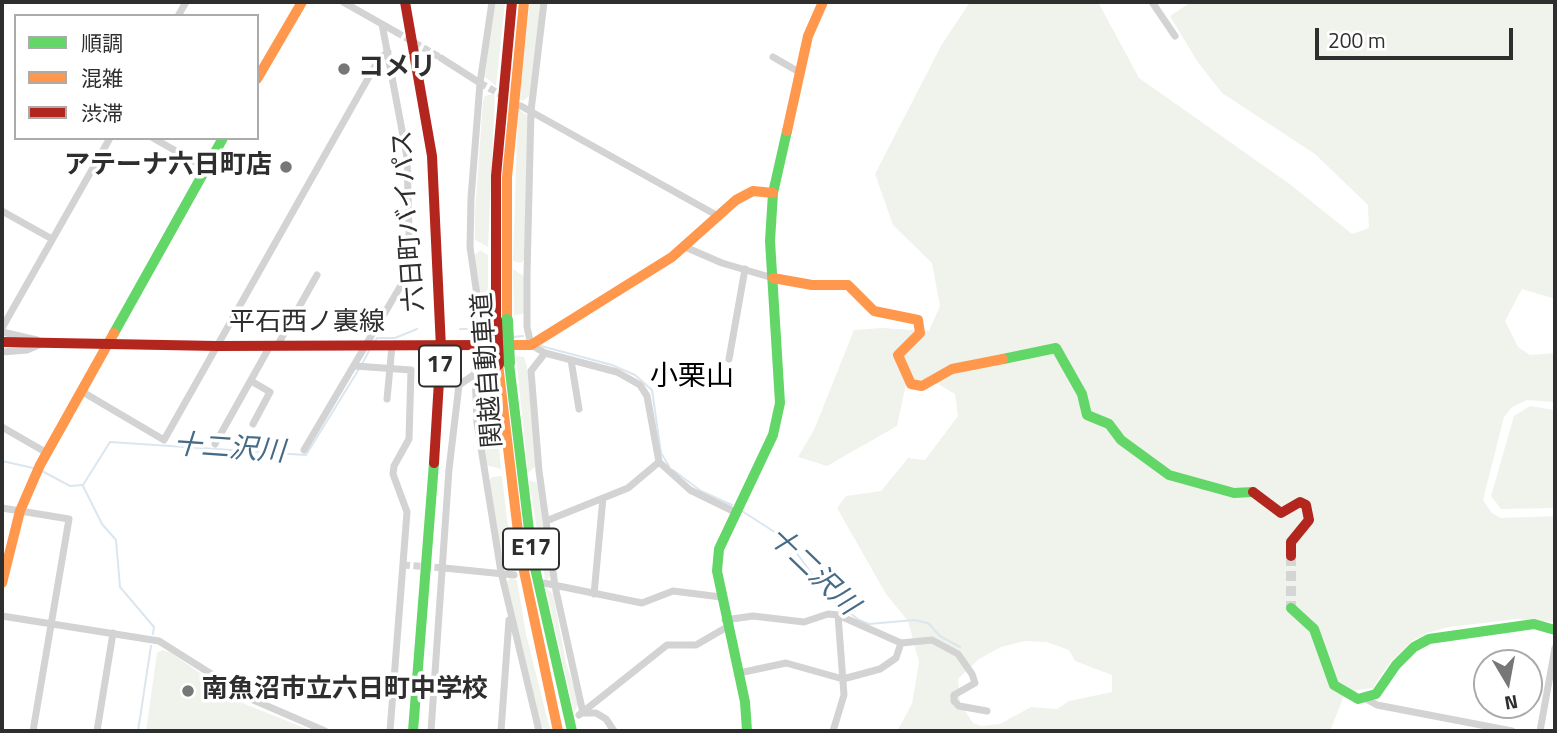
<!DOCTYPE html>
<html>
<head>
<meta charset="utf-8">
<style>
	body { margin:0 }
	#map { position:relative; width:1557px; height:733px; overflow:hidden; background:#fff; font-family:"Titillium Web","Noto Sans JP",sans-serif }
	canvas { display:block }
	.frame { position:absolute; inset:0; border:4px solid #2e2e2e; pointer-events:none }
	.legend { position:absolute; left:14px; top:14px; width:245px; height:126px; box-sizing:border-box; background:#fff; border:2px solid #ababab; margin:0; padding:9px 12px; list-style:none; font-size:21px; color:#2e2e2e }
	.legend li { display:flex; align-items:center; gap:14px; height:35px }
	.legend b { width:35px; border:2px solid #ababab }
	.north { position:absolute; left:1473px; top:649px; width:70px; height:70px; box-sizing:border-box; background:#fff; border:2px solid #ababab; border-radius:50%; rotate:170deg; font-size:19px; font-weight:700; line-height:28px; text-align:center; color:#2e2e2e }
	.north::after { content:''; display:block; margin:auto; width:24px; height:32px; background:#777; clip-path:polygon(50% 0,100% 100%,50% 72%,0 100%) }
	.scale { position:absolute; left:1315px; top:28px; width:198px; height:32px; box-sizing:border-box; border:4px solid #2e2e2e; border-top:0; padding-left:9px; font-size:21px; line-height:24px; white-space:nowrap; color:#2e2e2e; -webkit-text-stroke:5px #fff; paint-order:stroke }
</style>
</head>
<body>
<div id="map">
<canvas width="1557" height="733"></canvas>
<div class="frame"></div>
<ul class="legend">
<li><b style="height:9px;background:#63d668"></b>順調</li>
<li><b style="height:9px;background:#ff974d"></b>混雑</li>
<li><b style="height:9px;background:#b3261e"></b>渋滞</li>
</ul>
<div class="north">N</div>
<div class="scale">200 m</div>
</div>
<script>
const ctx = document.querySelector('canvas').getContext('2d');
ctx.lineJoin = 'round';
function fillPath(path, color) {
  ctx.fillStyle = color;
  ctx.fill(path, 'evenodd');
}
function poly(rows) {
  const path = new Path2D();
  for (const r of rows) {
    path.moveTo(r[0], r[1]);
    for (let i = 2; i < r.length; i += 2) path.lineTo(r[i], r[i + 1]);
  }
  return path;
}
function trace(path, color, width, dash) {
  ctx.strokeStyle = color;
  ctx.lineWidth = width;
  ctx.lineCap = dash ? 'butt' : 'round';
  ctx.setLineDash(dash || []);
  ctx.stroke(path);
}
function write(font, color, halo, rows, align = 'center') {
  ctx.font = font + ' "Titillium Web","Noto Sans JP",sans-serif';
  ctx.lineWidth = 7;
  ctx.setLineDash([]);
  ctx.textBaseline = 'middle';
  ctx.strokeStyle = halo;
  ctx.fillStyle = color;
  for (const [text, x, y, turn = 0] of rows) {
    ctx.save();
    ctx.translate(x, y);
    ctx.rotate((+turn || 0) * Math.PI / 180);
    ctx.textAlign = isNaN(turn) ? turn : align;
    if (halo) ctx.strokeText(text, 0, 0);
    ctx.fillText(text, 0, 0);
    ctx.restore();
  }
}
fillPath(poly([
	[494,2,505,2,496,86,485,77],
	[530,2,541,2,529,96,523,101,519,99],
	[970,2,1098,2,1139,78,1291,185,1352,234,1369,228,1368,205,1315,154,1222,93,1197,61,1170,16,1191,2,1555,2,1555,299,1522,289,1505,321,1518,347,1530,355,1555,353,1555,402,1527,400,1512,407,1504,417,1483,500,1492,513,1501,518,1555,516,1555,622,1517,619,1449,627,1427,633,1412,641,1388,665,1373,688,1351,691,1343,698,1330,731,897,731,912,704,919,662,908,621,886,594,837,508,846,496,881,491,908,458,925,460,958,416,955,394,938,384,906,384,897,426,827,466,798,457,814,430,854,330,882,328,929,331,940,306,932,263,893,225,875,174,942,44],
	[1025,641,1047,642,1069,650,1075,661,1112,675,1112,692,1069,701,1057,709,1031,707,1000,724,981,726,973,723,960,703,958,679,979,659,1001,647],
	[492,94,495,95,488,247,475,240,475,213,483,101,485,96],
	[518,109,528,116,524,260,521,263,513,261],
	[480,250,488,255,488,312,480,313,474,256],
	[513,269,524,276,524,314,514,315],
	[480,356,491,356,501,469,486,465,478,386,477,361],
	[516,356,524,357,527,366,536,466,528,473],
	[1530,406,1555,410,1555,508,1501,509,1491,496,1514,416],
	[502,476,507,519,516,572,503,568,489,481,492,477],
	[529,480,537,483,550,576,548,579,545,579],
	[510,578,517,580,526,634,550,730,541,727,506,583],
	[546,588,553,594,566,663,579,703,574,712],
	[162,650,171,653,245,704,312,731,146,731,157,653]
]), '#f0f3ec');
trace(poly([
	[460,329,467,329],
	[514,337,523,336],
	[374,343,377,338,395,338,417,329],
	[541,346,612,365,635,375,652,390,661,453,669,466],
	[362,364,369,351],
	[2,461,33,468],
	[673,470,701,491,732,505],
	[42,471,70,486,82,485],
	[83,485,110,442,306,455,359,369],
	[83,486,102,524,116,540,120,587,154,627,153,634],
	[742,511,787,540,829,597,859,620,869,624,914,620,928,623,940,636,960,647],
	[138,731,151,646]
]), '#dbe6ee', 2);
trace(poly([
	[396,32,441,58],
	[480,83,505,97],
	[403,565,444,568]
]), '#d5d5d5', 7, [7, 3.5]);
trace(poly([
	[1291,556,1291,608]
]), '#d5d5d5', 10, [10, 5]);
trace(poly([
	[343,2,396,32],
	[492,2,480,83,471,198,470,247,480,316,474,347,477,423,501,572,539,731],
	[544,2,531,111,527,274,527,327,531,345,545,353,617,372,640,385,647,396,659,462,690,490,735,512],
	[1152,2,1175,36],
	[178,16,186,2],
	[773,57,799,72],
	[441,58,480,83],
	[521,106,718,216],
	[153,138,206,168],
	[2,211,52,239],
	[685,247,722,263,773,278],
	[2,328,110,138],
	[2,332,37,340],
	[277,346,317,275],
	[2,352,27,350,41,344],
	[545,353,531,371,539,471,555,586,583,713],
	[729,359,745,269],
	[571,360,579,409],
	[355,366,411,370,409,439,394,466,393,474,407,512,390,731],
	[251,381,270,392,253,424],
	[81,391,164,440,379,59,388,52],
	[387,399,392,346],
	[2,427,47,453],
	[215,444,270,346],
	[304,450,410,270,407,157,382,24],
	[2,508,69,519,33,731],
	[546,521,628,488,659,462],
	[444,568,514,575],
	[544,583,642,603,673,591,721,597],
	[594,594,603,498],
	[2,616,159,641,251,699,325,731],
	[725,620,753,616,804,622,828,614,838,615,901,643,932,640,958,654,972,674,975,683,954,695,954,701,959,706,987,711],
	[739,673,786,663,843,679,880,669,896,658,901,643],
	[1366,699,1377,705,1512,731],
	[584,713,596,713,606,719,614,731],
	[579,715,667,645,696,645,727,627],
	[97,731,113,633],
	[431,731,449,469,459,385,475,374],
	[501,731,509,620],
	[833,731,844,695,838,615],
	[1540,731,1555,648]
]), '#d3d3d3', 7);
trace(poly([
	[114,333,223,138],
	[1003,359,1056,348,1082,394,1087,415,1109,424,1121,440,1169,475,1234,493,1253,492],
	[509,363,532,555,572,731],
	[1291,608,1314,629,1334,685,1358,699,1376,694,1396,665,1414,647,1429,639,1534,624,1555,630],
	[413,731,434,463],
	[747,731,745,702,717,571,719,549,773,435,780,403,770,241,773,193,787,131]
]), '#63d668', 10);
trace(poly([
	[257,79,302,2],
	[787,131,808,36,823,2],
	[773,278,812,285,848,285,874,311,918,320,920,333,898,355,911,384,922,386,952,369,1003,359],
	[507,320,507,177,524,2],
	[490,345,531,345,672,257,736,200,753,191,773,193],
	[498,364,521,557,558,731],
	[2,583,20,511,40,465,114,333]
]), '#ff974d', 10);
trace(poly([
	[405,2,432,156,441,348,434,463],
	[496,320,496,176,512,2],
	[2,342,217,346,490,345],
	[1253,492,1281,513,1300,502,1306,505,1309,520,1291,542,1291,556]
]), '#b3261e', 10);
trace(poly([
	[507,320,509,363]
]), '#63d668', 12);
trace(poly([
	[496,320,498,364]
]), '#b3261e', 12);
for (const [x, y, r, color] of [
	[344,69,7,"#777"],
	[286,167,7,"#777"],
	[188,691,7,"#777"]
]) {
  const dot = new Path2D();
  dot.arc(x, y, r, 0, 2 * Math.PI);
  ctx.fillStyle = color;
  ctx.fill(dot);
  trace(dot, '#fff', 2.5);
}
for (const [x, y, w] of [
	[440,366,42],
	[531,549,56]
]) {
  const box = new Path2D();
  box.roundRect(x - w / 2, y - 20.5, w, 41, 5);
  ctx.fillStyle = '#fff';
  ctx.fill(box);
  trace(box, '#2e2e2e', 2);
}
write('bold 24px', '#2e2e2e', null, [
	["17",440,366],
	["E17",531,549]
]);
write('bold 26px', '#2e2e2e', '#fff', [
	["コメリ",358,69],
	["アテーナ六日町店",272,167,"right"],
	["南魚沼市立六日町中学校",202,691]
], 'left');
write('26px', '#2e2e2e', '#fff', [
	["六日町バイパス",410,221,-94],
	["平石西ノ裏線",307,324],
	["関越自動車道",489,370,-94]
]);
write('28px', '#000', '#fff', [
	["小栗山",692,378]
]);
write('italic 28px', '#456b86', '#fff', [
	["十二沢川",229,450,4],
	["十二沢川",812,572,44]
]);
</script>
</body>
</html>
